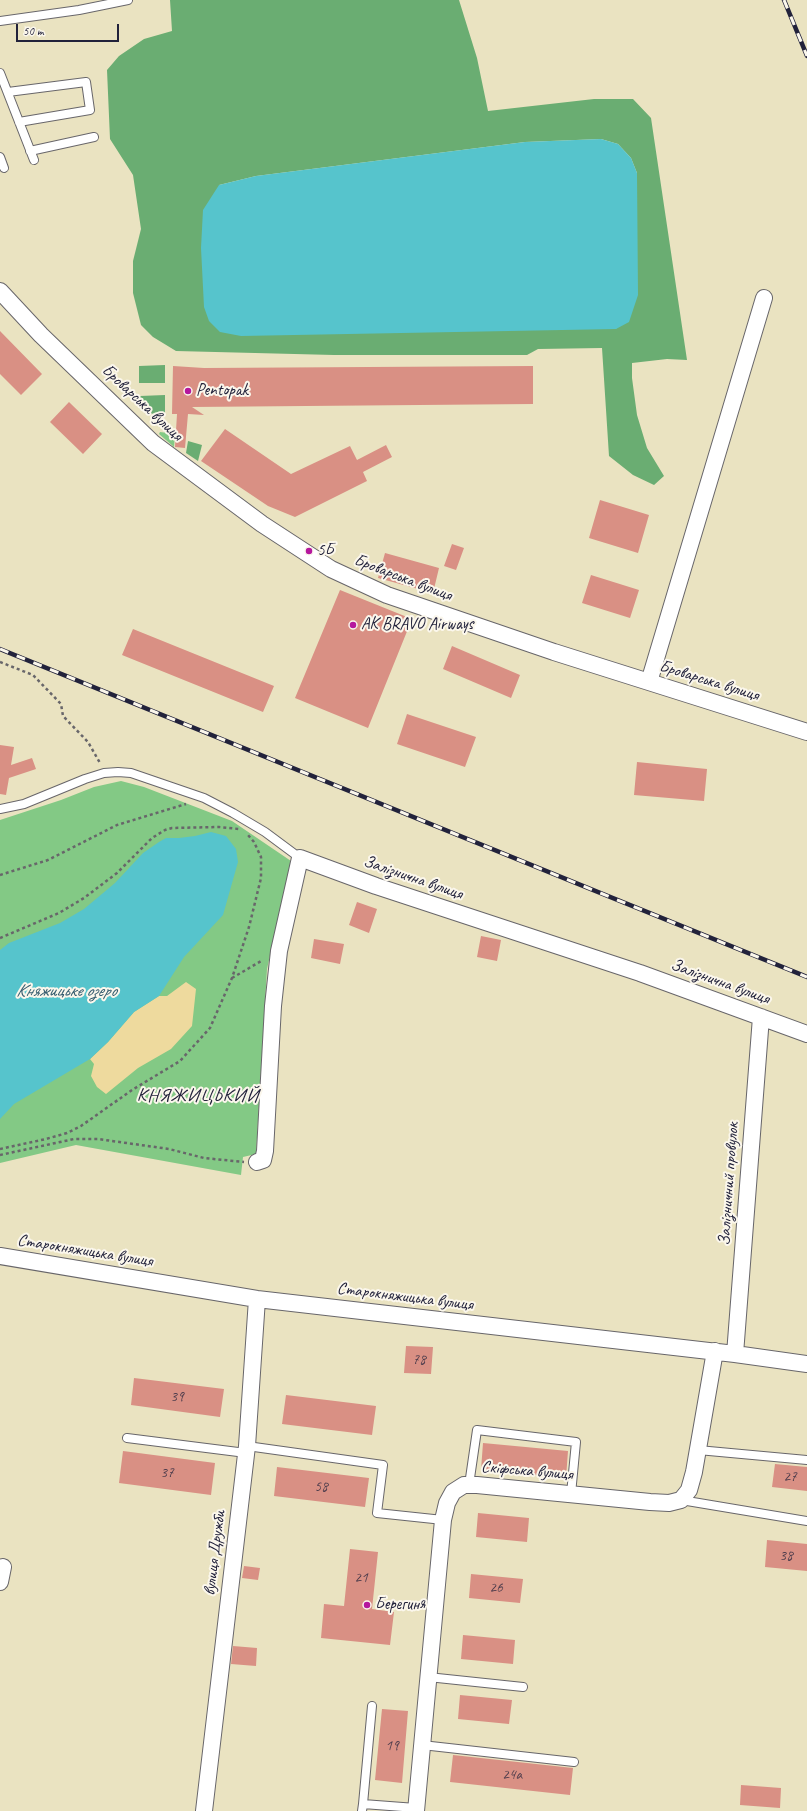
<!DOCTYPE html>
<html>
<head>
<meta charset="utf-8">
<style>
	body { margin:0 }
	#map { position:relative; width:807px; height:1811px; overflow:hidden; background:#eae3c1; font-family:Caveat,sans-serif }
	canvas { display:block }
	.scale { position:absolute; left:16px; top:24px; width:103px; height:18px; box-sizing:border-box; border:2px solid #22223b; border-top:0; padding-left:5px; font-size:12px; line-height:14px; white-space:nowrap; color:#22223b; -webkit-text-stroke:3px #fbf7ec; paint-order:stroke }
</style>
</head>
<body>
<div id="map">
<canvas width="807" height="1811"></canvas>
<div class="scale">50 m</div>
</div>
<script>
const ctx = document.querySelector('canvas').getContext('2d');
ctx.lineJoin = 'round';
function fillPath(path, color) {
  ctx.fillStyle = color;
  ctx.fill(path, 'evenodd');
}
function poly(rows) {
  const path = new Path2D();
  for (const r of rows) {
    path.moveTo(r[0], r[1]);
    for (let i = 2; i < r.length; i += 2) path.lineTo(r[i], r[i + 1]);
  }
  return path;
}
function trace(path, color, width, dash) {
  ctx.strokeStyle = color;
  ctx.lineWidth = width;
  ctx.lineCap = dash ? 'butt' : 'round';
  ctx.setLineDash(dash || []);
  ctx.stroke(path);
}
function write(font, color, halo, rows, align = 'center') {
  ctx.font = font + ' Caveat,sans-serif';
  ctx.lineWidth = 4;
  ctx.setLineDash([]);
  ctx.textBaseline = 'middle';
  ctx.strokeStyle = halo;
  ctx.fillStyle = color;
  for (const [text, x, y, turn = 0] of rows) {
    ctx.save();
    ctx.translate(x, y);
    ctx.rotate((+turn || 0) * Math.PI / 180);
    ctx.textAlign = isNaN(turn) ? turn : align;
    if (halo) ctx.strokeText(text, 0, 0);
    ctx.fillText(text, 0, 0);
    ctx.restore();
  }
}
fillPath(poly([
	[160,432,175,434,174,447,159,434],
	[121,781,144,787,232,821,291,861,267,969,256,1154,243,1157,241,1175,76,1145,0,1163,0,820,61,800,94,787]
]), '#83c985');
fillPath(poly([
	[170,0,459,0,477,58,488,111,594,99,633,99,651,118,687,360,667,359,632,363,632,378,637,415,647,448,664,476,654,485,633,475,609,456,602,348,538,349,527,355,334,355,176,351,153,337,141,325,133,293,133,261,141,229,133,175,110,139,107,70,119,56,144,39,172,31],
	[601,139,618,144,631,158,637,173,616,329,597,329,219,185,256,176,525,142],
	[165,365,165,383,139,383,139,366],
	[165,395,165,413,147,414,140,406,140,396],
	[188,441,202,445,198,461,186,453]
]), '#6aad72');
fillPath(poly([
	[186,982,196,989,192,1026,171,1049,138,1068,106,1094,97,1087,91,1076,94,1064,90,1059,108,1042,134,1012,159,996,167,996]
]), '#eeda9e');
fillPath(poly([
	[601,139,618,144,631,158,637,173,638,295,629,322,616,329,241,336,220,332,209,321,204,307,201,248,203,210,219,185,256,176,525,142],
	[211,832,226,836,236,849,238,862,223,915,184,957,159,996,134,1012,108,1042,90,1059,14,1104,0,1119,0,950,9,943,60,923,84,909,115,883,143,853,159,842,166,838,179,838,195,836]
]), '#56c4cc');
fillPath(poly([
	[0,331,42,374,21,395,0,374],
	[173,366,204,368,533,366,533,404,192,407,204,415,188,414,185,448,175,447,177,414,172,414],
	[69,402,102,434,83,454,50,422],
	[225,429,291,474,350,446,357,460,386,445,392,457,363,472,367,481,295,517,268,506,201,461],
	[600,500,649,515,638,553,589,538],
	[452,544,464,548,456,570,444,566],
	[385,553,439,568,433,593,378,578],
	[591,575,639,590,630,618,582,603],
	[340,590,412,619,368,728,295,698],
	[133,629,274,686,263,712,122,655],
	[452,646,520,675,511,698,443,669],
	[407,714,476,737,465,767,397,744],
	[0,745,14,747,11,765,32,758,36,769,9,778,6,795,0,794],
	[637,762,707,769,704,801,634,795],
	[357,902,377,909,369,933,349,925],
	[481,936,501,940,497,961,477,957],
	[314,939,344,944,340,964,311,958],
	[406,1346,433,1347,431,1374,404,1373],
	[134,1378,224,1389,220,1417,131,1405],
	[286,1395,376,1406,372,1435,282,1424],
	[483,1443,568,1451,566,1478,481,1470],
	[123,1451,215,1463,211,1495,119,1483],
	[775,1464,807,1467,807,1491,772,1487],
	[277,1467,369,1478,365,1507,274,1496],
	[478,1513,529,1518,527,1542,476,1537],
	[767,1540,807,1544,807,1571,765,1567],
	[350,1549,378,1552,372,1609,394,1612,390,1645,321,1638,324,1604,344,1606],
	[244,1566,260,1568,258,1580,242,1578],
	[471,1574,523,1579,520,1603,469,1598],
	[463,1635,515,1640,513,1664,461,1659],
	[233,1646,257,1648,256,1666,231,1664],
	[460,1695,512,1700,509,1724,458,1719],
	[382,1709,408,1711,402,1783,375,1780],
	[453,1755,573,1768,570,1795,450,1782],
	[741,1785,781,1788,780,1808,740,1805]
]), '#d99084');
const lane = poly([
	[0,21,79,10,128,0],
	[0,73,34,160],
	[8,92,86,82,90,110,19,122],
	[30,151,94,137],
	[0,157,4,168],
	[0,809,24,804,85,779,104,773,118,772,131,773,204,798,233,813,265,832,300,858],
	[127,1438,246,1453],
	[247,1446,383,1465,377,1513,443,1520],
	[698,1450,807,1460],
	[469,1485,477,1430,576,1442,571,1494],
	[681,1500,807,1521],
	[428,1677,523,1687],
	[422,1745,574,1762],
	[363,1804,372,1706],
	[362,1811,363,1804,416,1808]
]);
const street = poly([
	[0,291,41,335,153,443,262,524,331,569,387,595,554,652,807,732],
	[649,682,764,298],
	[257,1162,263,1160,265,1151,273,1006,279,951,300,858,376,886,640,973,807,1034],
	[0,1256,257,1299,735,1354,807,1364],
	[735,1354,761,1017],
	[0,1582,3,1567],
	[204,1811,247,1446,257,1299],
	[416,1811,443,1520,447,1503,453,1492,464,1485,477,1485,650,1502,669,1503,681,1500,689,1490,694,1472,715,1351]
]);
trace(lane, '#68666a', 10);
trace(street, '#68666a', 18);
trace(poly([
	[0,662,33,675,61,704,63,716,88,742,100,763],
	[0,875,48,860,117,825,186,804],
	[0,938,59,913,84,898,117,873,152,838,165,830,172,828,219,827,239,829],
	[232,978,263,960],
	[0,1149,46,1139,67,1133,81,1126,132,1090,180,1061,210,1028,232,978,249,927,261,878,261,857,254,842,248,835],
	[0,1155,74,1139,98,1139,169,1149,204,1158,244,1162]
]), '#68666a', 2.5, [3, 3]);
trace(lane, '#fff', 8);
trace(street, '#fff', 16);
const rail = poly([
	[784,0,807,56],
	[0,649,807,977]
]);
trace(rail, '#22223b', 4.5);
trace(rail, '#fbf7ec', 3, [9]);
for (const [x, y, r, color] of [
	[188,391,4,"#b5179e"],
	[309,551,4,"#b5179e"],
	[353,625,4,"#b5179e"],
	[367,1605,4,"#b5179e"]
]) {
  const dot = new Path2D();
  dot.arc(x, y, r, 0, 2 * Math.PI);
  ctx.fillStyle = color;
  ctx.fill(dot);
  trace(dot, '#fbf7ec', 1.5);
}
write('15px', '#503e4d', null, [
	["78",419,1360],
	["39",177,1397],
	["37",167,1473],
	["27",790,1477],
	["58",321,1487],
	["38",786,1556],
	["21",361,1578],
	["26",496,1588],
	["19",392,1746],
	["24а",512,1775]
]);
write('17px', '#22223b', '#fbf7ec', [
	["Pentopak",196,391],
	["5Б",317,551],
	["АК BRAVO Airways",361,625],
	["Берегиня",375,1605]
], 'left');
write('17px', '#22223b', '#fbf7ec', [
	["Броварська вулиця",142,403,43],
	["Броварська вулиця",403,578,21],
	["Броварська вулиця",709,681,17],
	["Залізнична вулиця",413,878,19],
	["Залізнична вулиця",720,982,20],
	["Залізничний провулок",729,1184,-86],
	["Старокняжицька вулиця",85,1251,9],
	["Старокняжицька вулиця",405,1297,7],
	["Скіфська вулиця",527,1471,5],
	["вулиця Дружби",215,1553,-83]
]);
write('italic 18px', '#345b6e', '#fbf7ec', [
	["Княжицьке озеро",66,991]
]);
ctx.letterSpacing = '1px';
write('19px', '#22223b', '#fbf7ec', [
	["КНЯЖИЦЬКИЙ",198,1096]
]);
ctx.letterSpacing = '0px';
</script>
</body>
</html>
